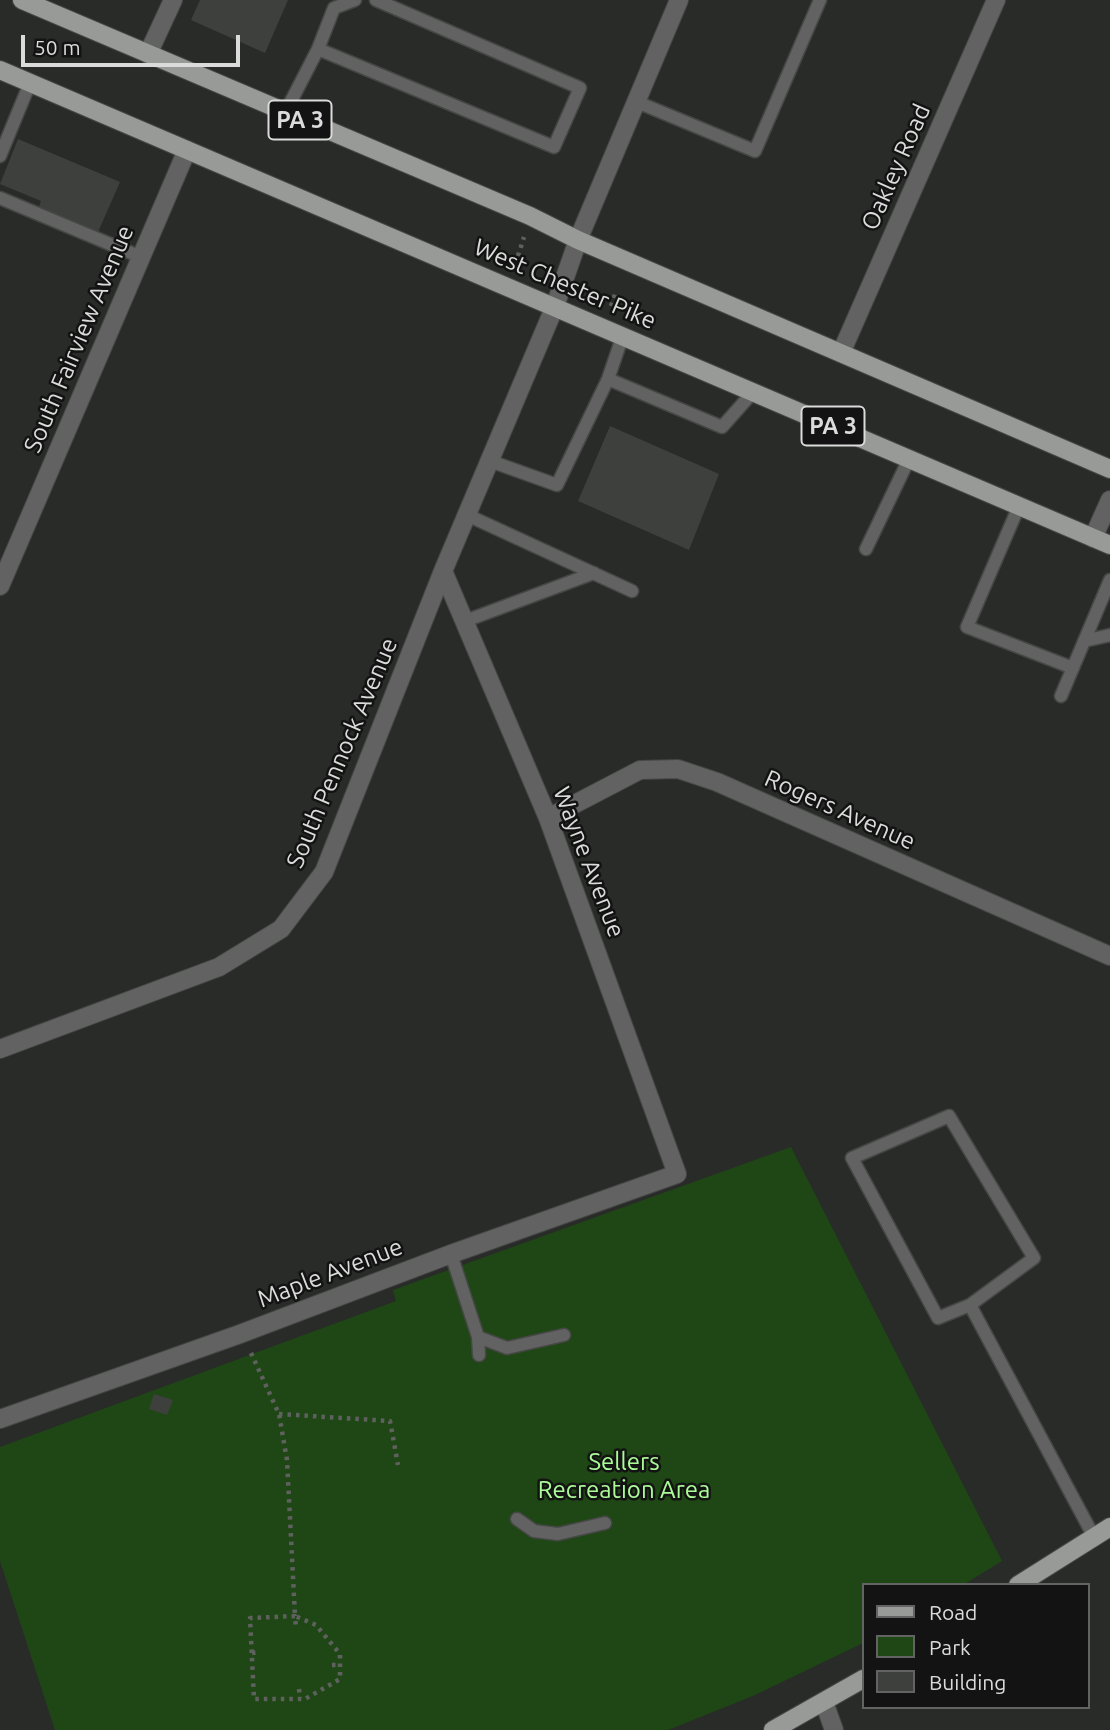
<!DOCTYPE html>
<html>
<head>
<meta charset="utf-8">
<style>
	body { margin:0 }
	#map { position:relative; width:1110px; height:1730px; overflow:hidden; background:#292b29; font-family:Ubuntu,sans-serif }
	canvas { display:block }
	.legend { position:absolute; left:862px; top:1583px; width:228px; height:126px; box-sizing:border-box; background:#121312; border:2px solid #626362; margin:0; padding:9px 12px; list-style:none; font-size:21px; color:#dadbda }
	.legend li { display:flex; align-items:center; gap:14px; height:35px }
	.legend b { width:35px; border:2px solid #626362 }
	.scale { position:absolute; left:21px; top:35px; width:219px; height:32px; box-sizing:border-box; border:4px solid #dadbda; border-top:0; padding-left:9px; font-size:21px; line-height:24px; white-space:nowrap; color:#dadbda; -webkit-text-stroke:5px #121312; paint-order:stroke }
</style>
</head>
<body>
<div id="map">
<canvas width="1110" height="1730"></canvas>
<ul class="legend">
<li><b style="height:9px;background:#989a97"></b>Road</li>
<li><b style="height:19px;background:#1f4715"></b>Park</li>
<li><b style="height:19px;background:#3e403d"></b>Building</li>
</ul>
<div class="scale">50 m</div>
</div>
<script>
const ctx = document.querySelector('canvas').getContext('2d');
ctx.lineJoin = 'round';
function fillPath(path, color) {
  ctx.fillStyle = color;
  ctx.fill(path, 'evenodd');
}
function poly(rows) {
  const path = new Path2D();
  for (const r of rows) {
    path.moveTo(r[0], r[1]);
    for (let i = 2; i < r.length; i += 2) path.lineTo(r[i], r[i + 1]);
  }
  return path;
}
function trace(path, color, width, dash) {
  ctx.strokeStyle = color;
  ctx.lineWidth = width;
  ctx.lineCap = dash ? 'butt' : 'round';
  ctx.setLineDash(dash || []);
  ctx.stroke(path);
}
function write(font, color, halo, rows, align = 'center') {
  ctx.font = font + ' Ubuntu,sans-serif';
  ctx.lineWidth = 5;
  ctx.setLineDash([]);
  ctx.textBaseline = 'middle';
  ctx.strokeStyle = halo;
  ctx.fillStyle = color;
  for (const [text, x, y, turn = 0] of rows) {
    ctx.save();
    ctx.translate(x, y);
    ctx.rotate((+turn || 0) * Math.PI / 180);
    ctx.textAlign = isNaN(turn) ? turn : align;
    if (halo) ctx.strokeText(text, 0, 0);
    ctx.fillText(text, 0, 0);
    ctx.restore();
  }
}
fillPath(poly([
	[791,1147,1002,1561,963,1585,863,1585,863,1643,755,1695,668,1730,55,1730,0,1561,0,1447,396,1301,393,1290]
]), '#1f4715');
fillPath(poly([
	[200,0,288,0,265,53,191,20],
	[18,139,120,182,98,232,39,207,41,201,0,184],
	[610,426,719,474,689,550,578,501],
	[154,1394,173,1400,167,1415,149,1409]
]), '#3e403d');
const service = poly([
	[318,49,554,147,580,88,376,0],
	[637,102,755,151,820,0],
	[285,113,318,49,334,8,355,0],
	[0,156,30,83],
	[0,198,141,257],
	[623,335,608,379,722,427,754,391],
	[490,461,557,485,608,379],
	[1019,506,967,627,1073,668],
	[467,515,632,591],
	[866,549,909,459],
	[465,621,594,573],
	[1084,641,1110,635],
	[1061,696,1110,580],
	[451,1254,478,1337],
	[970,1305,1034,1258,949,1116,852,1158,938,1318,970,1305,1094,1537],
	[479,1355,478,1337,507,1348,564,1335],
	[517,1519,534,1531,558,1534,605,1523]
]);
const minor = poly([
	[148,54,173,0],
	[841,353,996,0],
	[1093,538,1110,500],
	[0,586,187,150],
	[548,818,640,770,678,769,717,782,1110,956],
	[0,1049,219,967,281,929,324,872,443,571,555,306,578,240,679,0],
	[0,1419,240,1334,451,1254,677,1174,548,818,443,571],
	[824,1702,834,1730]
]);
const primary = poly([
	[22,0,530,216,578,240,1110,469],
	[0,70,1110,545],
	[1018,1585,1110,1527],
	[773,1730,863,1679]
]);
trace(service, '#454745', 15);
trace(minor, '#454745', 20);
trace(primary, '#454745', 20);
trace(poly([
	[518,256,524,237],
	[611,306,615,294],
	[251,1353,279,1414,287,1460,295,1616,316,1625,340,1654,340,1679,305,1699,254,1699,250,1618,295,1616,296,1628],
	[279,1414,390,1421,398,1465],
	[252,1653,260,1652],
	[332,1665,340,1665],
	[299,1689,300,1698]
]), '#5f615f', 4.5, [3.5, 5]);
trace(service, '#616261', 12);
trace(minor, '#616261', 18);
trace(primary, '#989a97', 18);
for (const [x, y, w] of [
	[300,120,63],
	[833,426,63]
]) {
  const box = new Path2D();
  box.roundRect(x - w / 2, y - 19.5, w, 39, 5);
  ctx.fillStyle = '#121312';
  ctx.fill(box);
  trace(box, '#dadbda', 2);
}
write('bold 23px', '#dadbda', null, [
	["PA 3",300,120],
	["PA 3",833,426]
]);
write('24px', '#dadbda', '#121312', [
	["Oakley Road",896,167,-66],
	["West Chester Pike",565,284,23],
	["South Fairview Avenue",79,339,-67],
	["South Pennock Avenue",342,753,-67],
	["Rogers Avenue",840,810,24],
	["Wayne Avenue",589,862,69],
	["Maple Avenue",330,1273,-21]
]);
write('24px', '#abfb98', '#121312', [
	["Sellers",624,1462],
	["Recreation Area",624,1490]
]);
</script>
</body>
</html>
